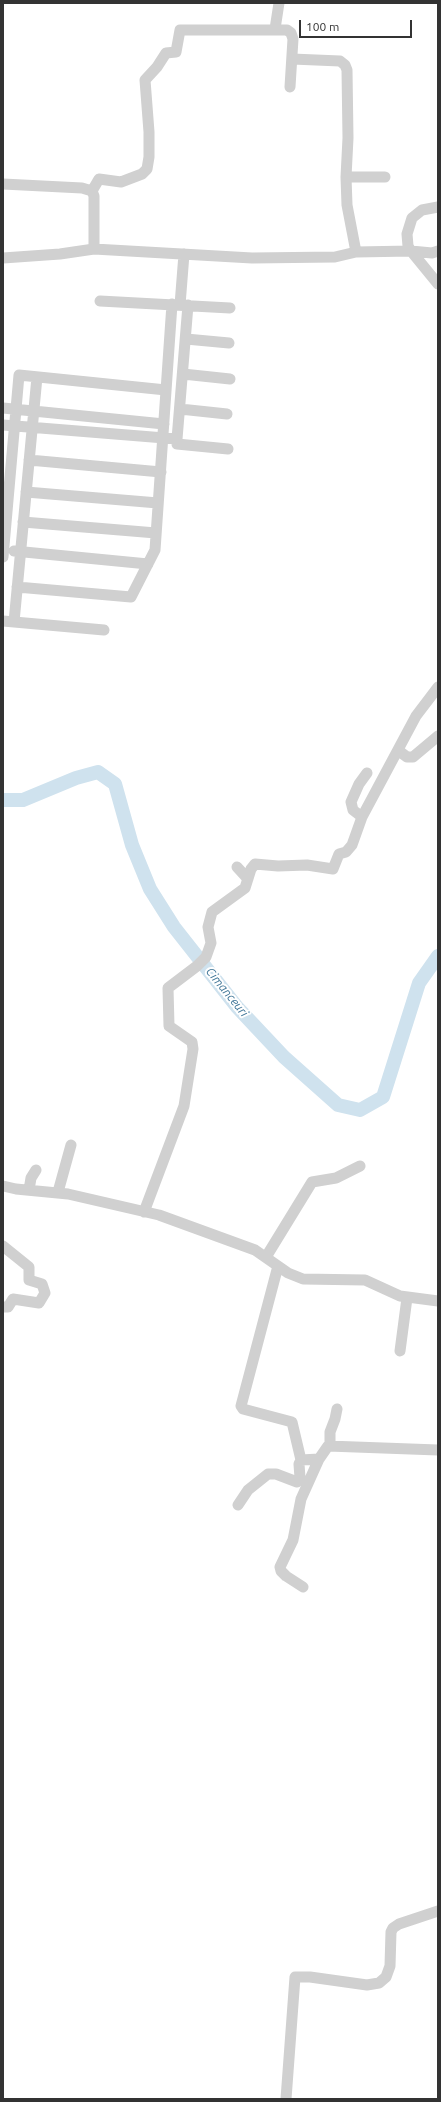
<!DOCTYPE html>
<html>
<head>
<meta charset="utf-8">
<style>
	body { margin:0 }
	#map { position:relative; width:441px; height:2102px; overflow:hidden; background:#fff; font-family:Ubuntu,sans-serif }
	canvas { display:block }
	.frame { position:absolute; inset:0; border:4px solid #333; pointer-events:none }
	.scale { position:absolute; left:299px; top:20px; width:113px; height:18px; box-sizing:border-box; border:2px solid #333; border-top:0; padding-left:5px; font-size:12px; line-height:14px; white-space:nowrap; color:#333; -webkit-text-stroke:3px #fff; paint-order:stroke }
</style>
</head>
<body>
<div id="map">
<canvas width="441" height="2102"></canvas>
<div class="frame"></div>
<div class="scale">100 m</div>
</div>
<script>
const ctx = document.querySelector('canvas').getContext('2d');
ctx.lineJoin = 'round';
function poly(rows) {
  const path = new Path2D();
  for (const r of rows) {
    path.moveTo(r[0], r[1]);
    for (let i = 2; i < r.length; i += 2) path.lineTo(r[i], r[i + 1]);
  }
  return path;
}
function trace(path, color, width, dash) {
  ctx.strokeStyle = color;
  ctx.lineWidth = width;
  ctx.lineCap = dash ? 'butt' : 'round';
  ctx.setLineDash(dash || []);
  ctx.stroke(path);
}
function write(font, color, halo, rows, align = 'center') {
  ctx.font = font + ' Ubuntu,sans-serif';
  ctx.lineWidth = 4;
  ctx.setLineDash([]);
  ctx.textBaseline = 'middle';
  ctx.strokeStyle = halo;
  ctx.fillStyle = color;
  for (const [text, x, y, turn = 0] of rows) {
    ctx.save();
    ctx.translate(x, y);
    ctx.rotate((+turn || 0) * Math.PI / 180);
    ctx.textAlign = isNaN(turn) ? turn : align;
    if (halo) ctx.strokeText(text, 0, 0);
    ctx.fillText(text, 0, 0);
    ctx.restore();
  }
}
trace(poly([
	[3,800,23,800,76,778,98,772,115,784,132,845,150,889,174,927,237,1007,284,1057,338,1105,360,1110,383,1097,419,983,438,956]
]), '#cfe2ee', 14);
trace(poly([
	[275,29,279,3],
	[292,59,340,61,345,65,347,70,348,138,346,177,347,205,356,252],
	[346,177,385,177],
	[3,184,82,188,92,191,94,196,94,249,252,258,335,257,356,252,411,251,408,246,407,234,412,218,422,210,438,207],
	[92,191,99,179,121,182,142,174,147,169,149,157,149,132,145,80,157,67,166,53,176,52,180,30,287,30,291,33,293,39,290,87],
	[411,251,438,284],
	[411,251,432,253,438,251],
	[3,258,60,254,94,249],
	[100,301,230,308],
	[180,305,184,254],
	[186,339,229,343],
	[183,374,230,379],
	[3,408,164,424],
	[180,409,227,414],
	[3,425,177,439,188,305],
	[177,439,177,444,228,449],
	[29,460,161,472],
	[26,492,158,503],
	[23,522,156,533],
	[14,551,148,564],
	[3,557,19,375,166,390],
	[17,587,131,597,155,550,172,304],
	[3,621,104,630],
	[14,622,37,377],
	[399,751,407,757,413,757,438,736],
	[362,817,353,810,351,802,359,784,367,773],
	[237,867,248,879],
	[3,1186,16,1189,68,1194,159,1215,255,1250,288,1273,303,1279,365,1280,400,1296,438,1301],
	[29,1190,31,1178,36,1170],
	[58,1192,71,1145],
	[144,1212,184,1106,193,1049,192,1042,169,1026,168,988,197,966,206,957,211,943,208,927,212,912,245,888,251,869,255,864,278,866,307,865,333,869,339,854,346,852,352,845,362,817,416,716,438,687],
	[3,1246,29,1267,29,1280,42,1284,45,1293,39,1303,13,1299,8,1307,3,1307],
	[266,1257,312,1182,336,1178,360,1166],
	[278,1266,241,1406,243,1409,292,1422,301,1460],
	[400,1351,407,1298],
	[330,1445,330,1432,335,1419,337,1409],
	[238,1505,248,1490,268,1474,276,1474,297,1482,300,1478,299,1464,301,1460,319,1459],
	[303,1587,286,1576,281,1571,280,1567,293,1540,301,1499,319,1459,328,1446,438,1450],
	[286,2099,295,1977,310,1977,367,1985,379,1983,386,1977,390,1966,391,1932,393,1928,399,1924,438,1911]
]), '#d0d0d0', 11);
write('italic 12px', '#3f7597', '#fff', [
	["Cimanceuri",227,992,51]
]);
</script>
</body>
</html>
